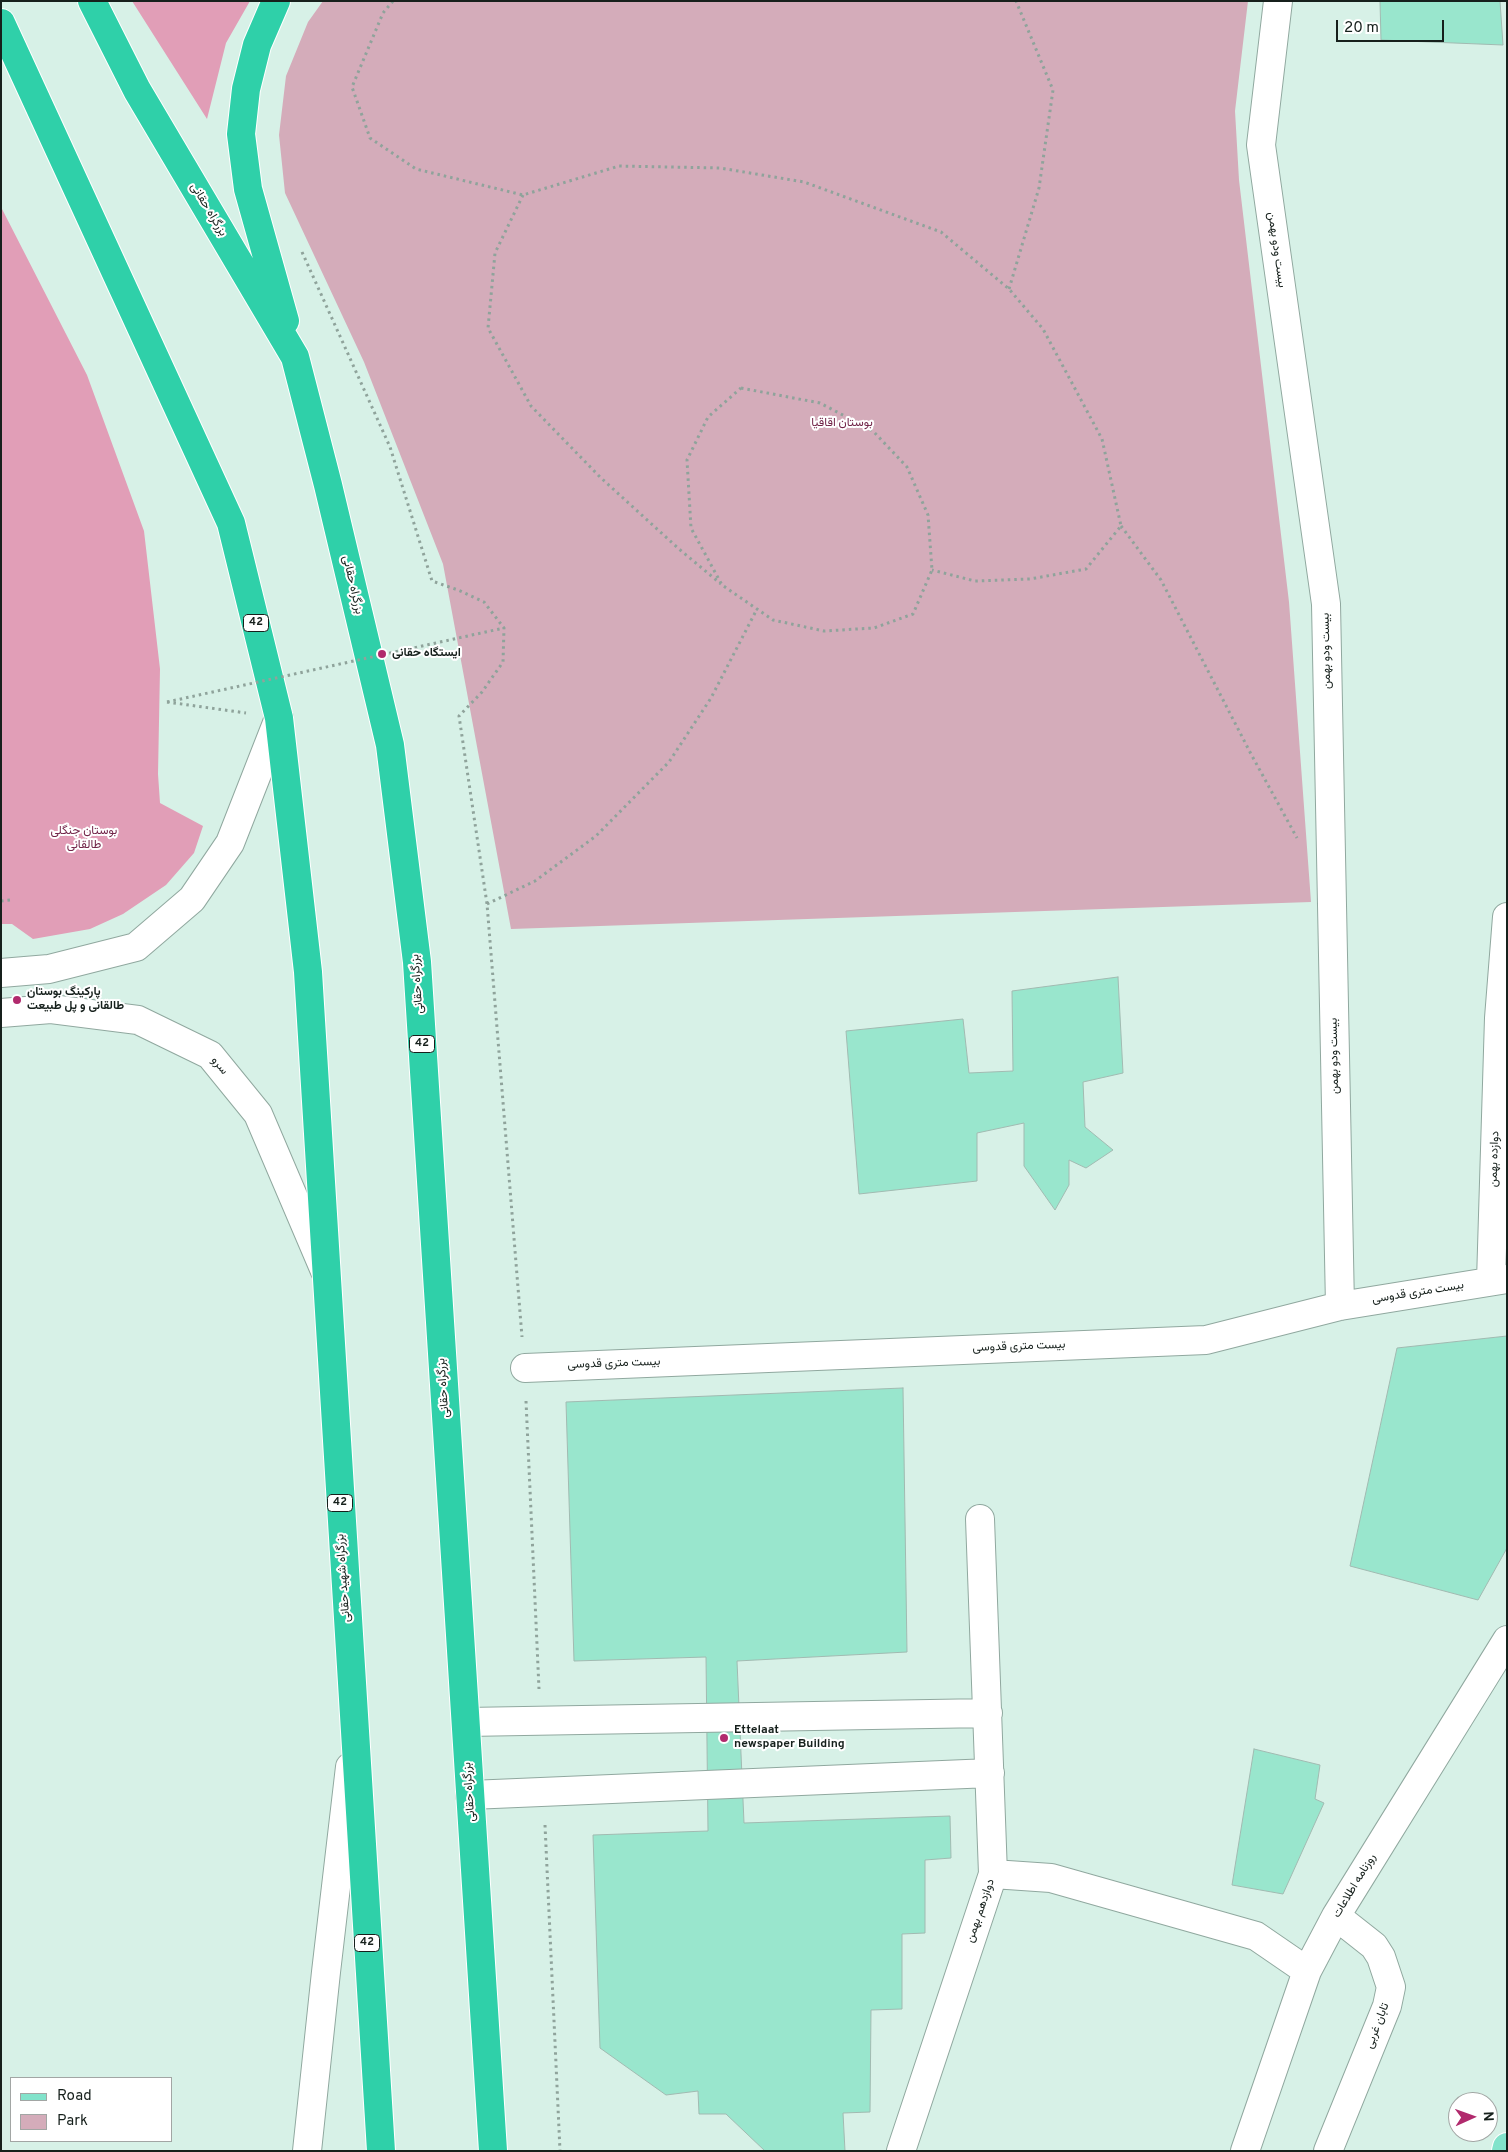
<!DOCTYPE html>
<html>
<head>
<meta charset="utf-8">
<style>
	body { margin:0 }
	#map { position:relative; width:1508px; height:2152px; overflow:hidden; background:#d7f1e7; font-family:Overpass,sans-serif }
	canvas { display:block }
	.frame { position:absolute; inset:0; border:2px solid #16201c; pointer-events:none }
	.legend { position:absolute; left:10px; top:2077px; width:162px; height:65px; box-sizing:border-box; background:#fff; border:1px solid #a2a6a4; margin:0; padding:6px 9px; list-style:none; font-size:15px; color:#16201c }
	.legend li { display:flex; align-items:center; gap:10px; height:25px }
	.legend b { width:25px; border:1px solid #a2a6a4 }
	.north { position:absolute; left:1448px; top:2092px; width:50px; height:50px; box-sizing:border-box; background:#fff; border:1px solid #a2a6a4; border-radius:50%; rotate:88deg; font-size:14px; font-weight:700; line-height:20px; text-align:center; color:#16201c }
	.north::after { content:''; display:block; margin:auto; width:18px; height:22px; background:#b12a6d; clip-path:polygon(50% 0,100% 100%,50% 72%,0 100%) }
	.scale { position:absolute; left:1336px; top:20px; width:108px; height:22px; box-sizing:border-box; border:2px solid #16201c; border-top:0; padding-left:6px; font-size:15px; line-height:18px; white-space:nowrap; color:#16201c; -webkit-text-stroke:4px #fff; paint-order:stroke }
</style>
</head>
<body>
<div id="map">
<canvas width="1508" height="2152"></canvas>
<div class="frame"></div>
<ul class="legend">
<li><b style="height:6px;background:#82e3cb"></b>Road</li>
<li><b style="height:14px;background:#d4acba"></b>Park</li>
</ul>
<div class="north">N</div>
<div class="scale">20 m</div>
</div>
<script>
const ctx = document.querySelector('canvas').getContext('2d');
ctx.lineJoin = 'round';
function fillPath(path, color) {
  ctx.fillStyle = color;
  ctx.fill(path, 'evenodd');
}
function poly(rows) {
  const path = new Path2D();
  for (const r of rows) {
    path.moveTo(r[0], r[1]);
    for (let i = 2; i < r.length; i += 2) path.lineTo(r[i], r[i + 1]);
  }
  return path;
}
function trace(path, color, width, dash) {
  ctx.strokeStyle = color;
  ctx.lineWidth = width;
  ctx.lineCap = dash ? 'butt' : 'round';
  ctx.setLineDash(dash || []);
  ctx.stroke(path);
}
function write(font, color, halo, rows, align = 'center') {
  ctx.font = font + ' Overpass,Vazirmatn,sans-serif';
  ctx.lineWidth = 4;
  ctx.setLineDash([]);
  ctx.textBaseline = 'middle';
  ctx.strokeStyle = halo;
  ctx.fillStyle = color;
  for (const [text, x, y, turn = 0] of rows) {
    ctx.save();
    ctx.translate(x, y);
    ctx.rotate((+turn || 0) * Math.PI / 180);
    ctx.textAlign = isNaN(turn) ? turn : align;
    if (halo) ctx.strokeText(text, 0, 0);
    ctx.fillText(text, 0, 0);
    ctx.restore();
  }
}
fillPath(poly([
	[323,1,1248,1,1235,111,1239,180,1289,602,1311,902,511,929,443,564,364,362,285,193,279,135,286,76,308,22]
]), '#d4acba');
fillPath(poly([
	[132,1,250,1,226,43,207,119],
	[1,207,87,375,144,531,160,669,158,774,160,803,203,826,194,853,166,885,123,914,90,929,33,939,12,924,1,924]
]), '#e19eb7');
const building = poly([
	[1380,1,1500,1,1503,45,1381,40,1380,1],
	[1118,977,1123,1073,1083,1082,1085,1127,1113,1150,1086,1168,1069,1160,1069,1185,1055,1210,1024,1166,1024,1123,977,1133,977,1181,859,1194,846,1031,963,1019,969,1073,1013,1071,1012,991,1118,977],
	[1507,1336,1507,1548,1478,1600,1350,1566,1397,1348,1507,1336],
	[903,1388,907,1652,737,1661,744,1823,950,1816,951,1858,925,1860,925,1933,902,1934,902,2009,871,2010,870,2112,843,2113,845,2151,765,2151,726,2114,699,2114,698,2091,666,2095,600,2048,593,1835,708,1831,706,1657,574,1661,566,1402,903,1388],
	[1254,1749,1320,1765,1315,1799,1324,1803,1283,1894,1232,1885,1254,1749]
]);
fillPath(building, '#99e6cd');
trace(building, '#a1bab1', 1);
const minor = poly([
	[1278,1,1261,145,1326,604,1340,1306],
	[1,973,49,969,136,947,192,899,230,843,279,718],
	[1,1013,51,1009,138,1020,210,1055,258,1114,325,1271],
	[1491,1281,1499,1018,1507,917],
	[525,1368,1206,1340,1340,1306,1507,1279],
	[980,1519,993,1874],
	[466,1722,988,1713],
	[470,1795,990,1773],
	[307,2151,326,1972,350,1767],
	[901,2151,993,1874,1051,1878,1256,1936,1307,1971],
	[1245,2151,1307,1971,1336,1916,1507,1640],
	[1328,2151,1387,2006,1391,1987,1381,1957,1374,1946,1336,1916]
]);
const major = poly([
	[1506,2151,1507,2147]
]);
const highway = poly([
	[92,1,137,90,295,357,328,485,390,745,417,962,493,2151],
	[276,1,257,45,246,89,241,134,248,189,285,321],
	[1,23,231,523,279,718,308,972,381,2151]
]);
trace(minor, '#90a89f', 30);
trace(major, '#fff', 30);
trace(highway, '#fff', 30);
trace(poly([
	[393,1,383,13,352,87,370,138,416,169,523,195,619,166,720,168,804,182,941,232,1009,289,1043,329,1102,439,1121,526,1086,569,1030,579,975,581,932,570],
	[523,195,495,253,488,328,531,406,600,477,679,549,721,584],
	[302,252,390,447,432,581,458,590,484,602,504,628,503,662,482,692,459,716,487,904,522,1337],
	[1009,289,1039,188,1053,90,1016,1],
	[741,388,820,403,873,431,907,467,928,515,932,570,913,614,874,628,824,631,773,620,722,585,691,528,687,460,708,417,741,388],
	[1121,526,1161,580,1251,754,1297,838],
	[167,702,246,713],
	[1,901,10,900],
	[487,904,535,881,596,836,669,762,711,698,757,609],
	[526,1401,539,1689],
	[545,1825,560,2151]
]), '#8fa39b', 3, [2.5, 4]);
trace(minor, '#fff', 28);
trace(major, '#82e3cb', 28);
trace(highway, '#2fd0a9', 28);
trace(poly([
	[167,702,504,628]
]), '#8fa39b', 3, [2.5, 4]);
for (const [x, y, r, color] of [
	[382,654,5,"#b12a6d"],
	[17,1000,5,"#b12a6d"],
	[724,1738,5,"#b12a6d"]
]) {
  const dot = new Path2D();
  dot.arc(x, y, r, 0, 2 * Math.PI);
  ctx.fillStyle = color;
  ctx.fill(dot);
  trace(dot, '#fff', 2);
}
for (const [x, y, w] of [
	[256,623,25],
	[422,1044,25],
	[340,1503,25],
	[367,1943,25]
]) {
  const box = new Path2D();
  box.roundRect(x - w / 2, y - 8.5, w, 17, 4);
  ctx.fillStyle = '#fff';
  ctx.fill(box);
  trace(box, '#16201c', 1);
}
write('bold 11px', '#16201c', null, [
	["42",256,623],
	["42",422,1044],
	["42",340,1503],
	["42",367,1943]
]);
write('12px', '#16201c', '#fff', [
	["بزرگراه حقانی",208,210,59],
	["بیست ودو بهمن",1276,250,82],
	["بزرگراه حقانی",352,585,77],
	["بیست ودو بهمن",1327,651,-91],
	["بزرگراه حقانی",418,984,-94],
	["بیست ودو بهمن",1335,1056,-91],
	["سرو",219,1066,50],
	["دوازده بهمن",1495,1159,-88],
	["بیست متری قدوسی",1418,1293,-9],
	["بیست متری قدوسی",1019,1347,-2],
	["بیست متری قدوسی",614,1364,-2],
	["بزرگراه حقانی",444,1388,-94],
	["بزرگراه شهید حقانی",344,1578,-94],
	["بزرگراه حقانی",470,1792,-94],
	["روزنامه اطلاعات",1355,1886,-59],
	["دوازدهم بهمن",981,1911,-71],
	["تابان غربی",1378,2026,-69]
]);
write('12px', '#722549', '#fff', [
	["بوستان اقاقیا",842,424],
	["بوستان جنگلی",84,832],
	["طالقانی",84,846]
]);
write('bold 12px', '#16201c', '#fff', [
	["ایستگاه حقانی",392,654],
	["پارکینگ بوستان",27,993],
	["طالقانی و پل طبیعت",27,1007],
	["Ettelaat",734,1731],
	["newspaper Building",734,1745]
], 'left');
</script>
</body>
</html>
